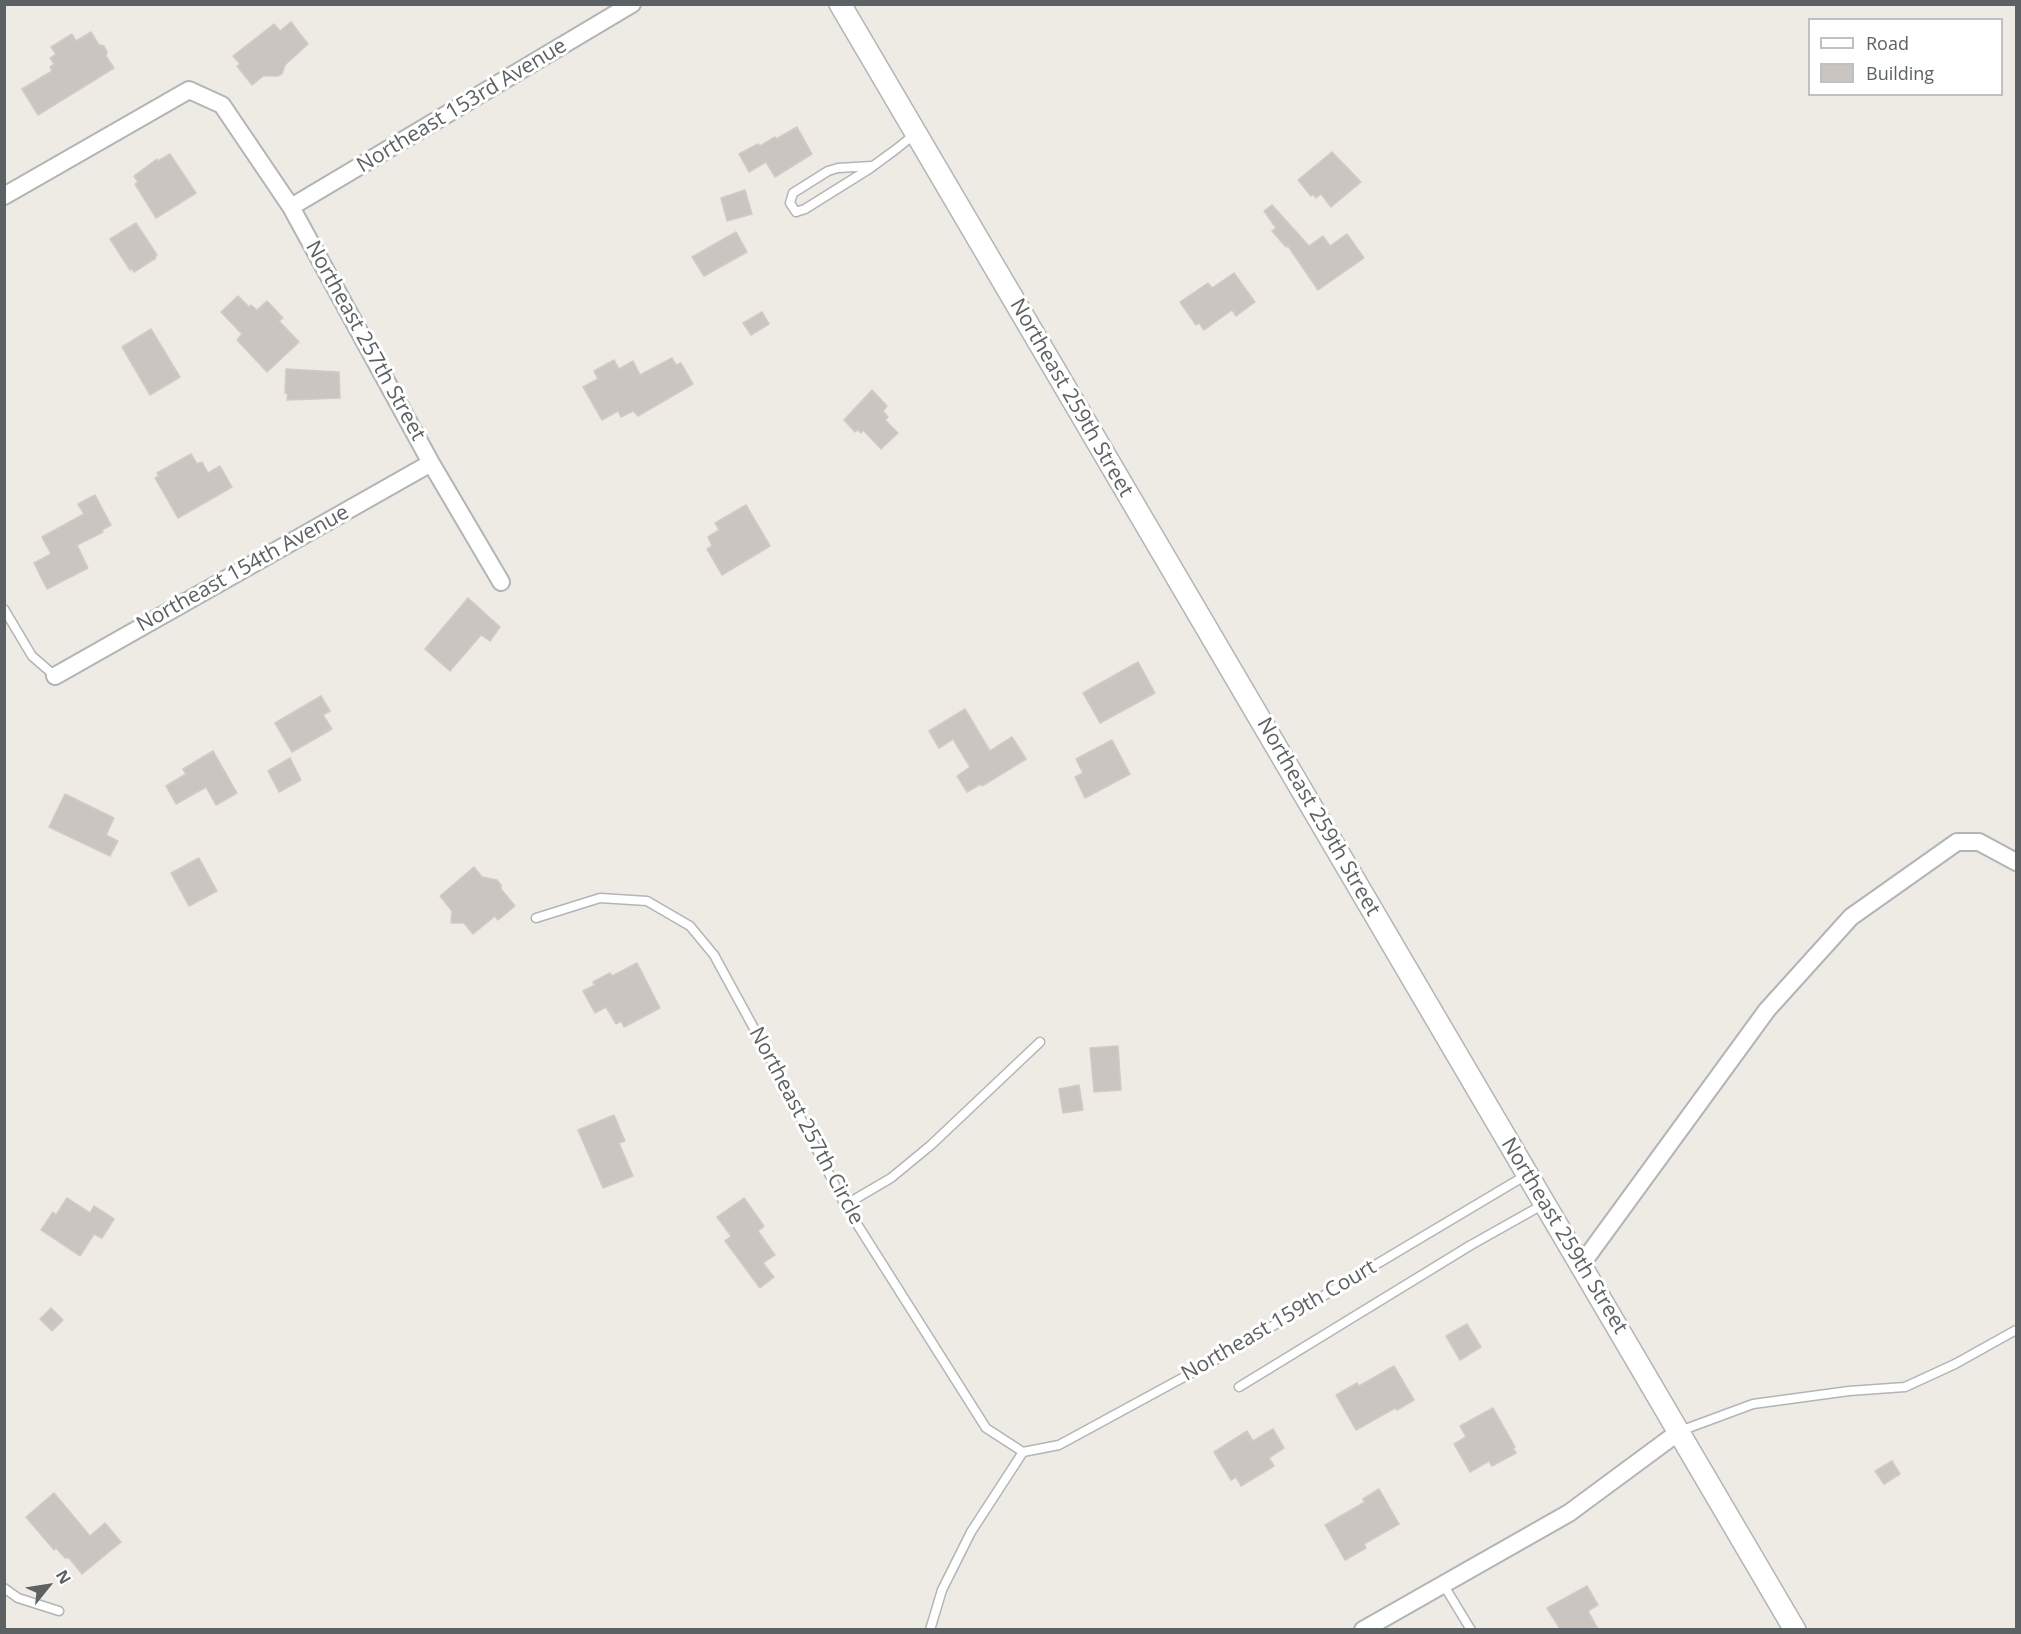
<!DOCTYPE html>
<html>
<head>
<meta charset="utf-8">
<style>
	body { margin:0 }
	#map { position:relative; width:2021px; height:1634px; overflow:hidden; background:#eeeae4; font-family:"Open Sans",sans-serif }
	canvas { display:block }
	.frame { position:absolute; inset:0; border:6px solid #5c6164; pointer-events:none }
	.legend { position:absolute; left:1808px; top:18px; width:195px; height:78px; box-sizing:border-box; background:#fff; border:2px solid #bec0c1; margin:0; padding:8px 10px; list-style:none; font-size:18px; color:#5c6164 }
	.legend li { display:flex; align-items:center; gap:12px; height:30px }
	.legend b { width:30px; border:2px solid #bec0c1 }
	.north { position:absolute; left:18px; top:1556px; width:60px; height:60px; -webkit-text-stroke:4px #fff; paint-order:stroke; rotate:60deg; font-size:16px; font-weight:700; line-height:24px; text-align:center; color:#5c6164 }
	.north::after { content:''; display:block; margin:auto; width:21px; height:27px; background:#5c6164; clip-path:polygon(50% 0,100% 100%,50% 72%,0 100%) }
</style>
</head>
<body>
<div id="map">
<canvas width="2021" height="1634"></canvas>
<div class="frame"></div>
<ul class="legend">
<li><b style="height:8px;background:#fff"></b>Road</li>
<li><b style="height:16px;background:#cac5c1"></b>Building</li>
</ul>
<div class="north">N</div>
</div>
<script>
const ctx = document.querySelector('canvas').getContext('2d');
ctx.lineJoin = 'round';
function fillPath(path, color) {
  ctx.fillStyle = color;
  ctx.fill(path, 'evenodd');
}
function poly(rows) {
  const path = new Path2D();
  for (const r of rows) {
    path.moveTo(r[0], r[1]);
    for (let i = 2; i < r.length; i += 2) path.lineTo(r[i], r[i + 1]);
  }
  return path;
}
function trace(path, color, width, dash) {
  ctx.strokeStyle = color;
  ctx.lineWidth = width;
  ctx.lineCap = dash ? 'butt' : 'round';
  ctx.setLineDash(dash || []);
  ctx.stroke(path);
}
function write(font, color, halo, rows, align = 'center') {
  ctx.font = font + ' "Open Sans",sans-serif';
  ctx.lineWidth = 6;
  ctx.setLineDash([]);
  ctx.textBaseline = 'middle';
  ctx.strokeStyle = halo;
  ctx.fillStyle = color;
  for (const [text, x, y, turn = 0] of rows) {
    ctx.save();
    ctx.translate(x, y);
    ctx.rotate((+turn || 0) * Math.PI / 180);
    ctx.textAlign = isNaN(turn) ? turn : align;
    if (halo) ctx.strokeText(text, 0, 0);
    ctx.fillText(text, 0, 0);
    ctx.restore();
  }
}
const building = poly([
	[291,22,308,44,285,65,282,74,277,76,263,76,252,85,237,66,240,64,233,56,274,24,280,31,291,22],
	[91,32,99,45,104,46,107,52,106,56,114,68,38,115,22,89,52,71,50,67,54,64,50,58,56,54,51,47,72,34,76,41,91,32],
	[797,127,812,154,775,177,766,162,749,172,739,154,758,144,760,146,775,137,776,139,797,127],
	[1332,152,1361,182,1331,207,1321,194,1316,198,1313,194,1311,196,1298,180,1332,152],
	[170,154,196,193,156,218,135,184,138,182,134,176,157,159,158,161,170,154],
	[745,190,752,214,727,221,721,198,745,190],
	[1272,205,1309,246,1323,236,1330,246,1347,234,1364,258,1318,290,1288,246,1286,247,1272,231,1276,228,1264,211,1272,205],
	[136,223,157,255,155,256,156,258,134,272,132,269,130,270,110,239,136,223],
	[736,232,747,252,704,276,692,257,736,232],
	[1234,273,1255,302,1236,316,1232,310,1204,330,1199,323,1196,325,1180,302,1208,283,1212,288,1234,273],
	[238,296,249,307,251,305,257,310,267,301,283,318,279,321,299,342,267,372,237,340,242,334,221,312,238,296],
	[762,312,769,324,751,335,743,323,762,312],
	[151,329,180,377,150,395,122,347,151,329],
	[672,358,676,365,681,363,693,384,638,416,633,411,621,417,618,411,602,420,583,387,598,379,594,371,614,360,619,369,633,361,640,375,672,358],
	[286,369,339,372,340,398,287,400,288,394,285,393,286,369],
	[872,390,887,406,883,411,888,417,885,420,898,433,881,449,863,430,861,433,858,430,855,432,844,420,872,390],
	[191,454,197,464,202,462,208,473,220,466,232,487,178,518,155,478,159,476,157,473,191,454],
	[95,495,111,525,102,530,103,532,77,545,88,568,47,589,34,563,51,554,42,537,84,514,78,504,95,495],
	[746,505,770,546,722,575,707,549,712,546,708,537,719,530,715,523,746,505],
	[468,598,500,627,490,641,481,635,450,671,425,649,468,598],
	[1138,662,1155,693,1100,723,1083,693,1138,662],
	[321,696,330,711,323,715,332,729,292,752,275,723,321,696],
	[965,709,990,751,1012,737,1026,759,982,786,981,784,967,792,957,776,970,767,953,739,939,748,929,731,965,709],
	[1112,740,1130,774,1085,798,1075,777,1083,773,1076,759,1112,740],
	[213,751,237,793,216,805,206,787,176,804,166,786,186,774,183,769,213,751],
	[290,758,301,780,279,792,268,771,290,758],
	[65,794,114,818,106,835,118,841,110,856,49,827,65,794],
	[199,858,217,891,189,906,171,873,199,858],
	[474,867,482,877,497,880,501,885,501,889,515,906,498,920,495,916,473,934,464,923,451,923,452,911,440,896,474,867],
	[637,963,660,1008,624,1027,621,1021,616,1024,606,1007,595,1013,583,991,595,985,593,982,610,973,612,976,637,963],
	[1118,1046,1121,1090,1094,1092,1090,1048,1118,1046],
	[1079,1085,1083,1110,1063,1113,1059,1089,1079,1085],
	[614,1115,625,1141,619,1143,633,1176,603,1188,578,1130,614,1115],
	[67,1198,90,1213,94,1206,114,1219,102,1238,94,1234,80,1256,41,1230,53,1212,56,1215,67,1198],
	[744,1198,764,1226,758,1231,775,1255,763,1263,774,1277,760,1288,725,1241,731,1236,717,1217,744,1198],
	[51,1308,63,1320,52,1331,40,1319,51,1308],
	[1467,1324,1481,1347,1460,1360,1446,1336,1467,1324],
	[1394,1366,1414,1400,1397,1410,1395,1408,1356,1430,1336,1395,1357,1383,1359,1386,1394,1366],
	[1493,1408,1515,1447,1513,1448,1516,1453,1492,1466,1489,1461,1470,1472,1454,1444,1466,1437,1460,1426,1493,1408],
	[1273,1429,1284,1448,1269,1458,1274,1466,1241,1486,1236,1477,1231,1480,1214,1452,1247,1431,1253,1441,1273,1429],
	[1892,1461,1900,1474,1884,1484,1875,1471,1892,1461],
	[1379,1489,1399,1524,1364,1544,1366,1548,1345,1560,1325,1525,1365,1502,1363,1499,1379,1489],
	[54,1493,90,1536,105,1523,121,1542,82,1574,69,1558,65,1558,56,1548,54,1550,26,1517,54,1493],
	[1587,1586,1598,1605,1588,1611,1598,1629,1560,1629,1547,1608,1587,1586]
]);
fillPath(building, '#cac5c1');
trace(building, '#d2cbc3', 1.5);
const service = poly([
	[872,166,838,168,828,171,793,193,790,203,796,212,805,209,869,169,895,150,915,134],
	[4,609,32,656,55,676],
	[536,918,600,898,647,901,690,926,714,955,768,1054,845,1205,986,1428,1023,1452],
	[845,1205,891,1178,931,1145,1040,1042],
	[1239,1387,1471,1245,1544,1204],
	[1680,1431,1753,1404,1849,1391,1905,1387,1955,1364,2016,1330],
	[1023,1452,1059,1445,1219,1358,1528,1174],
	[1443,1584,1471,1630],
	[4,1588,18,1598,59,1611],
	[930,1630,942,1590,971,1532,1023,1452]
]);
const minor = poly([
	[4,196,189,90,222,105,291,207,431,463,501,582],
	[291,207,632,4],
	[55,676,431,463],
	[1581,1265,1767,1010,1851,917,1957,842,1979,842,2016,862],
	[1363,1630,1569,1513,1680,1431]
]);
const tertiary = poly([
	[840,4,1795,1630]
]);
trace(service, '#b1b5b8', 11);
trace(minor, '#b1b5b8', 20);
trace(tertiary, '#b1b5b8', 24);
trace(service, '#fff', 8);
trace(minor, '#fff', 16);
trace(tertiary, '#fff', 21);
write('21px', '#5c6164', '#fff', [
	["Northeast 153rd Avenue",462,106,-31],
	["Northeast 257th Street",365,341,61],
	["Northeast 259th Street",1071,398,60],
	["Northeast 154th Avenue",243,569,-29],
	["Northeast 259th Street",1318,817,60],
	["Northeast 257th Circle",806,1126,62],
	["Northeast 259th Street",1564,1236,59],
	["Northeast 159th Court",1279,1321,-30]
]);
</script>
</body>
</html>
